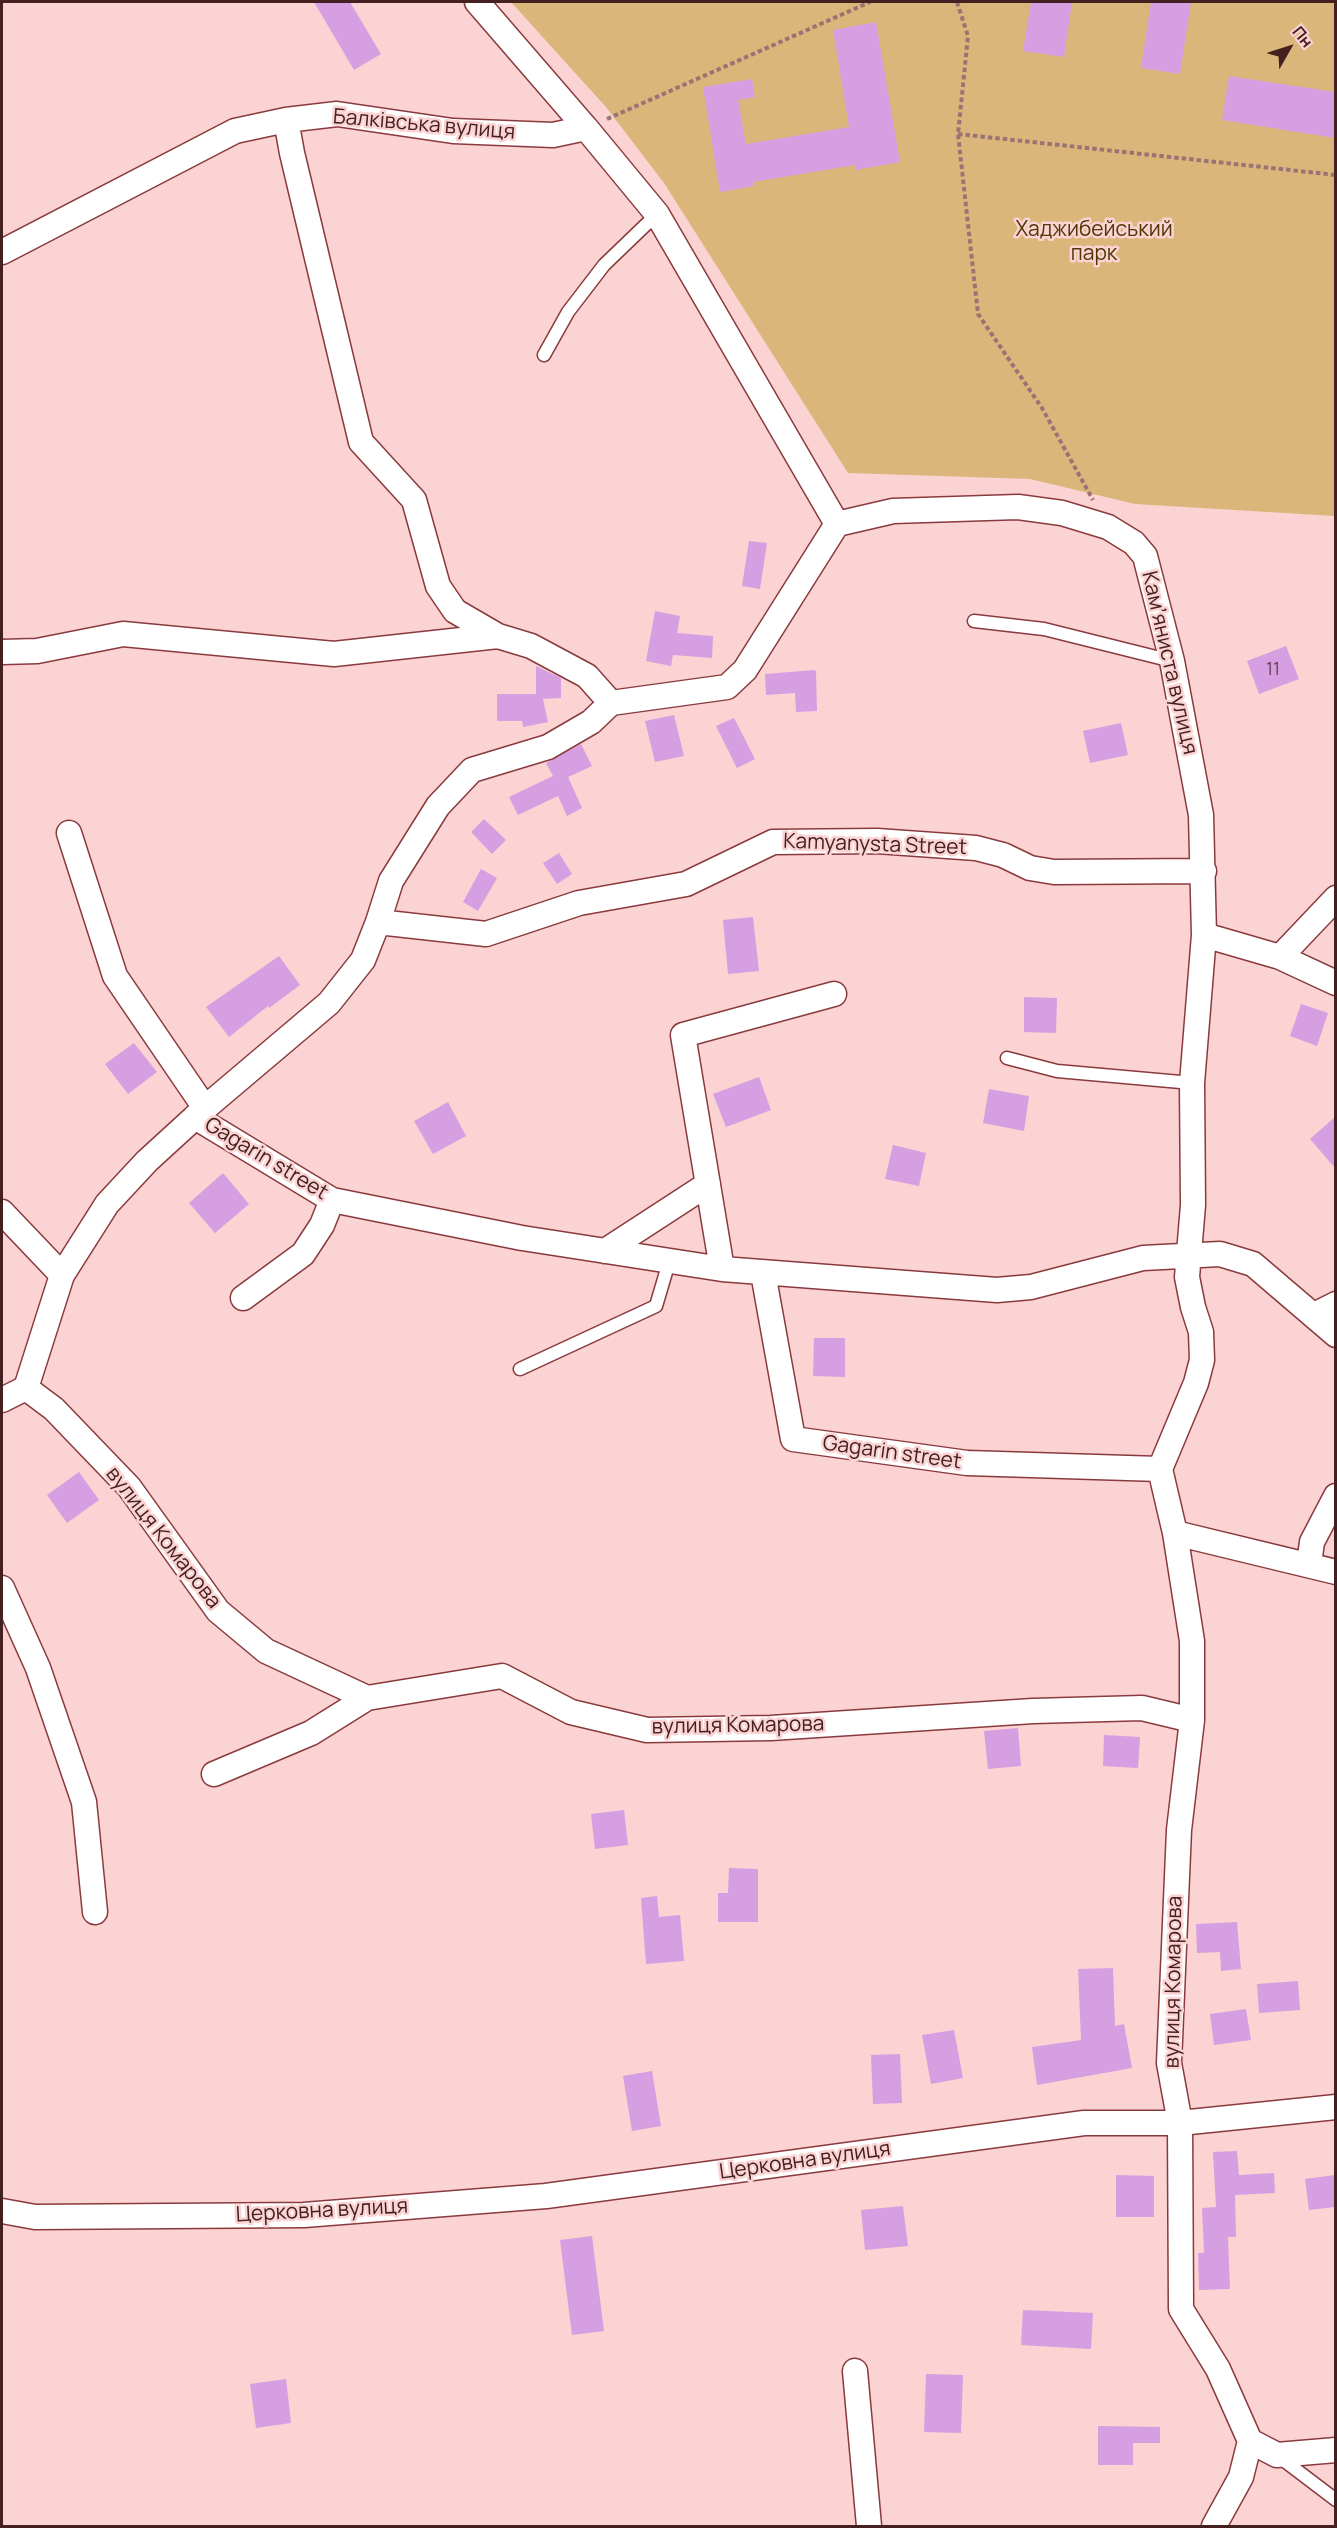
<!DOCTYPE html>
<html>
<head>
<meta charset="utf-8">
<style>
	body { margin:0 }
	#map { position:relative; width:1337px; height:2528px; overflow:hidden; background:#fad3d2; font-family:Manrope,sans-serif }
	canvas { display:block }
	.frame { position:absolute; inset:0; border:3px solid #442021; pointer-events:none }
	.north { position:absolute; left:1259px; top:18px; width:60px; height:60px; -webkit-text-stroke:4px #fad3d2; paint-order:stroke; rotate:51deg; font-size:16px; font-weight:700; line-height:24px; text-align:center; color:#442021 }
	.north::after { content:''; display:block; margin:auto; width:21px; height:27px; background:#442021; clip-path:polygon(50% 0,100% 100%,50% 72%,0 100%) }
</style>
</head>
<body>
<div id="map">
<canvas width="1337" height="2528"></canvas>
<div class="frame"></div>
<div class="north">Пн</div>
</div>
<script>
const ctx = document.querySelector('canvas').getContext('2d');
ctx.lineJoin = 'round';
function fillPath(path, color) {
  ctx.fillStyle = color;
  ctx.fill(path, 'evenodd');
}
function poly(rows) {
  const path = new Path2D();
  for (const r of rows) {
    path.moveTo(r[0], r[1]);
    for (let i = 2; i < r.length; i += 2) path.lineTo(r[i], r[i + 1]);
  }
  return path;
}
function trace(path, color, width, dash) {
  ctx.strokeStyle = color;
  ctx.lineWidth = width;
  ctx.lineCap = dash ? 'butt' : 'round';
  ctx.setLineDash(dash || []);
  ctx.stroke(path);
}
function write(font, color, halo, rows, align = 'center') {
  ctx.font = font + ' Manrope,sans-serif';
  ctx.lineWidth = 5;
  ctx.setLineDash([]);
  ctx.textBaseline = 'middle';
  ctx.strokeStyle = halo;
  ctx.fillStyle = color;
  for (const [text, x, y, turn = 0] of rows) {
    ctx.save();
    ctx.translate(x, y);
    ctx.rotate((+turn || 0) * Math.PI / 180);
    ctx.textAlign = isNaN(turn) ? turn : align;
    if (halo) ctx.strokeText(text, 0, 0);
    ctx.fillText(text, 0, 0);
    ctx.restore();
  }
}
fillPath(poly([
	[511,2,1335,2,1335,516,1135,504,1030,479,848,473,664,183,606,107]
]), '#dab67a');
fillPath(poly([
	[314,2,350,2,381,54,354,70],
	[1031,2,1072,2,1064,57,1023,51],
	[1151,2,1191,2,1180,74,1141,68],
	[876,22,900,162,856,170,855,165,753,182,754,186,720,192,703,87,752,79,755,97,738,100,746,144,849,127,833,30],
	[1229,76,1335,92,1335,138,1222,120],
	[749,541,767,543,760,589,742,586],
	[655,611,680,616,677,633,713,636,712,658,673,655,671,666,646,661],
	[1286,646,1299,679,1259,694,1247,661],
	[536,666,561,678,561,698,543,699,548,722,523,727,522,721,497,721,497,694,536,694],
	[814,670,816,671,817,711,796,712,795,693,766,695,765,674],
	[674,715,684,756,655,762,645,721],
	[734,718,755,759,737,768,716,726],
	[1121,723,1128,755,1090,763,1083,731],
	[581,744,592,766,568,777,582,808,567,816,558,796,518,815,509,797,553,776,546,763],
	[484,819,506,840,492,854,471,832],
	[559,853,572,874,557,884,543,863],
	[481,869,497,878,478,911,463,902],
	[753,917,759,971,728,974,723,920],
	[279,956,300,985,269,1008,268,1006,229,1037,206,1007],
	[1024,997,1057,998,1056,1033,1024,1032],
	[1301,1004,1328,1013,1317,1046,1290,1036],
	[134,1043,157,1072,128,1094,105,1064],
	[759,1077,771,1110,726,1127,713,1094],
	[989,1089,1029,1096,1024,1131,983,1123],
	[448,1102,466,1136,433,1154,414,1121],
	[1335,1117,1335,1168,1310,1139],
	[893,1145,926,1153,919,1186,885,1179],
	[223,1173,249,1204,215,1233,189,1203],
	[814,1338,845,1338,845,1377,813,1376],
	[79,1472,99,1500,67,1523,47,1495],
	[1018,1728,1021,1766,988,1769,984,1731],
	[1104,1735,1140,1737,1138,1768,1103,1766],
	[624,1810,628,1845,595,1849,591,1814],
	[729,1868,758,1869,758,1922,718,1922,718,1893,728,1893],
	[657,1896,659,1917,680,1915,684,1961,646,1964,641,1898],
	[1237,1922,1241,1969,1221,1971,1220,1952,1197,1953,1196,1924],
	[1113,1968,1115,2026,1124,2024,1132,2068,1037,2085,1032,2047,1081,2040,1078,1969],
	[1298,1981,1300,2010,1259,2013,1257,1984],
	[1246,2009,1251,2040,1214,2045,1210,2014],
	[954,2030,963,2078,931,2084,922,2035],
	[900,2054,902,2103,873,2104,871,2055],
	[652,2071,661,2126,632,2131,623,2076],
	[1237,2151,1239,2175,1274,2173,1275,2193,1235,2195,1236,2237,1228,2237,1230,2289,1199,2290,1198,2253,1204,2253,1202,2208,1216,2207,1213,2152],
	[1116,2175,1154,2176,1154,2217,1116,2217],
	[1335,2175,1335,2207,1309,2210,1305,2179],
	[903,2206,908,2246,865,2250,861,2210],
	[592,2236,604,2331,572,2335,560,2240],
	[1023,2310,1093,2313,1091,2349,1021,2345],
	[926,2374,963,2375,961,2433,924,2432],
	[286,2379,291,2423,256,2428,250,2384],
	[1098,2426,1160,2427,1160,2443,1133,2443,1133,2465,1098,2465]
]), '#d59fe2');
const lane = poly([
	[544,355,568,312,604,265,657,214],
	[974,621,1044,629,1172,661],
	[1007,1058,1057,1071,1192,1083],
	[520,1369,656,1306,669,1262],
	[1278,2456,1336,2500]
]);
const street = poly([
	[477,2,586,128],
	[286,120,292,153,361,442,414,500,438,586,455,611,498,636],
	[2,252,235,131,286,120,337,114,453,131,553,135,586,128,657,214,837,524],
	[2,652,37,651,123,634,334,654,498,636,531,646,587,676,611,703],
	[69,833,115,976,205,1108],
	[378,922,486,934,579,903,686,884,773,842,877,841,976,848,1003,855,1030,868,1054,872,1204,871],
	[1204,935,1280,957,1336,983],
	[1280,957,1336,898],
	[195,1117,332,1200,522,1238,722,1269,997,1290,1031,1287,1143,1258,1220,1254,1253,1264,1336,1335],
	[2,1212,62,1275],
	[605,1251,708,1184],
	[722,1269,683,1035,834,994],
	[763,1273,793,1439,967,1463,1160,1469],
	[243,1298,303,1254,322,1225,332,1200],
	[1314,1315,1336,1304],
	[26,1388,54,1409,129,1487,218,1611,266,1651,367,1698,502,1676,571,1712,647,1730,771,1728,1033,1711,1142,1708,1192,1720],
	[2,1400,26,1388,62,1275,107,1204,147,1161,205,1108,329,1003,363,960,378,922,391,881,438,806,472,770,548,747,591,722,611,703,727,687,745,670,837,524,893,511,1018,507,1062,513,1108,527,1134,543,1145,556,1172,661,1201,815,1204,935,1192,1083,1193,1205,1187,1277,1193,1307,1201,1332,1202,1360,1196,1383,1160,1469,1175,1533,1336,1572],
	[1175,1533,1192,1641,1192,1720,1179,1830,1169,2063,1180,2123,1336,2107],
	[1309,1564,1312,1542,1336,1496],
	[2,1588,38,1668,84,1802,95,1912],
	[214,1774,311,1733,367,1698],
	[2,2211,35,2217,304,2215,546,2196,1084,2123,1180,2123,1181,2309,1218,2369,1250,2441,1241,2477,1214,2526],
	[855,2371,869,2526],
	[1250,2441,1277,2455,1336,2450]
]);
trace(lane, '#8a3a3d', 15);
trace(street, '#8a3a3d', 27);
trace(poly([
	[957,2,968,36,958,134,978,314,1042,408,1093,500],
	[607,119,870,2],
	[958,134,1336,175]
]), '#9a7474', 4, [4.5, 3]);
trace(lane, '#fff', 12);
trace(street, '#fff', 24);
write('18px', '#684051', null, [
	["11",1273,670]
]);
write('21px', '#442021', '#fad3d2', [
	["Балківська вулиця",424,125,5],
	["Камʼяниста вулиця",1169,663,77],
	["Kamyanysta Street",875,845,2],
	["Gagarin street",266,1159,31],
	["Gagarin street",892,1453,8],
	["вулиця Комарова",163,1538,52],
	["вулиця Комарова",738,1726,-1],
	["вулиця Комарова",1174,1982,-89],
	["Церковна вулиця",805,2161,-8],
	["Церковна вулиця",322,2211,-3]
]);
write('21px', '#503804', '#fad3d2', [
	["Хаджибейський",1094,230],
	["парк",1094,254]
]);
</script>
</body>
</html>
